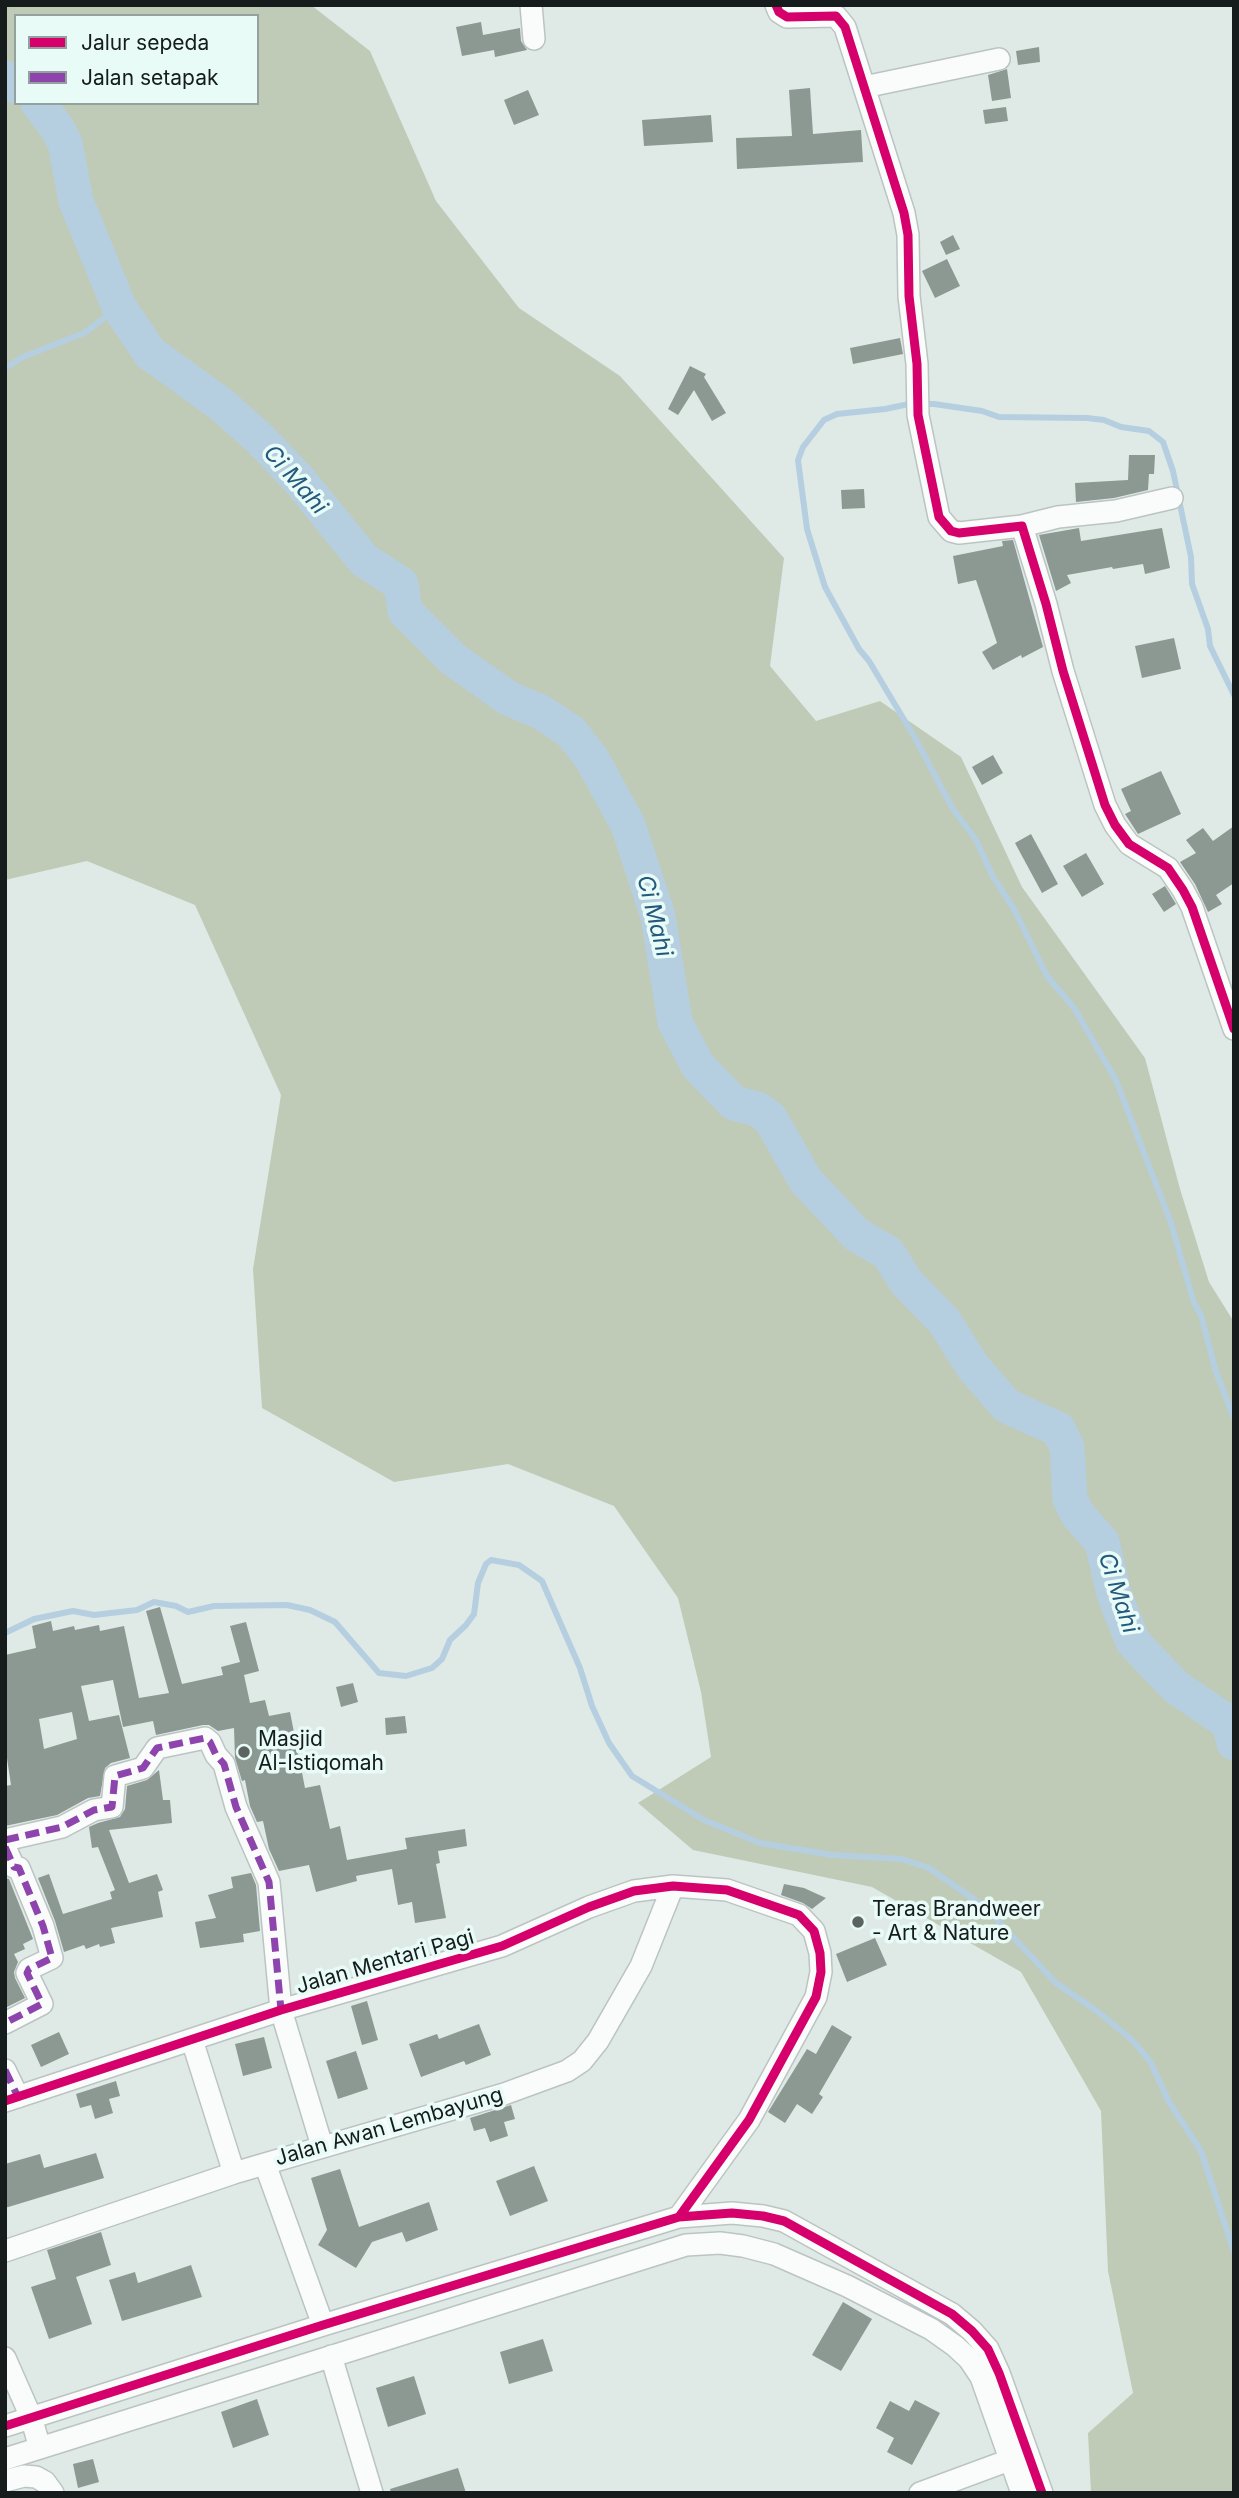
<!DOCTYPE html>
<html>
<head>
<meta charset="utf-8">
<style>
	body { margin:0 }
	#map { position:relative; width:1239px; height:2498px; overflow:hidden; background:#dfeae7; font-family:Inter,sans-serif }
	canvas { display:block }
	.frame { position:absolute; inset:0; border:7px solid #151c1b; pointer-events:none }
	.legend { position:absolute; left:14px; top:14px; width:245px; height:91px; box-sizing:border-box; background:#e8fbf7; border:2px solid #94a29f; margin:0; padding:9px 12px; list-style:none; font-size:21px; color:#151c1b }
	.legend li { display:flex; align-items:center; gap:14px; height:35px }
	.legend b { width:35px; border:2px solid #94a29f }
</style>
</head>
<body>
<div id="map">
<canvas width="1239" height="2498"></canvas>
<div class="frame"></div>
<ul class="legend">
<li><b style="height:9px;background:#d6006c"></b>Jalur sepeda</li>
<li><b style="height:9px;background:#8e44ad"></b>Jalan setapak</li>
</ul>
</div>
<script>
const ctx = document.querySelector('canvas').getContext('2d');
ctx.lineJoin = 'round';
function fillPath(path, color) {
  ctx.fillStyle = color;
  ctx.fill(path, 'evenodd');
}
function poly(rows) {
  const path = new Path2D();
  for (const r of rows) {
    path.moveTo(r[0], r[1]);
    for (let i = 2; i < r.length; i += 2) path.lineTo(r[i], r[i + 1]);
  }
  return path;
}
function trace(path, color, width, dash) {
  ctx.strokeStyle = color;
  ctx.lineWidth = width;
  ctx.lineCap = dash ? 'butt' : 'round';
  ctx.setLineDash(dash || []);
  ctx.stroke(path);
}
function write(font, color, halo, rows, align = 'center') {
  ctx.font = font + ' Inter,sans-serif';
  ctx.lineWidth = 7;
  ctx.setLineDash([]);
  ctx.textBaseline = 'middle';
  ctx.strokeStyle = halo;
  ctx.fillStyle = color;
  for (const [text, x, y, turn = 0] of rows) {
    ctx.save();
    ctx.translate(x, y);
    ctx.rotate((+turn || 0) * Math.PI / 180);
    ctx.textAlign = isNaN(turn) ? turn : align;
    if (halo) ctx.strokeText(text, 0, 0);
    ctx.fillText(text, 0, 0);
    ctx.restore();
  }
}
fillPath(poly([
	[5,5,311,5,370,51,436,201,519,308,620,376,784,558,770,666,816,721,880,701,961,757,1022,887,1145,1058,1180,1189,1209,1282,1234,1322,1234,2493,1091,2493,1088,2433,1133,2393,1108,2271,1101,2111,1021,1972,872,1887,693,1850,638,1803,711,1757,701,1692,678,1598,614,1506,508,1464,394,1482,262,1408,253,1269,281,1095,195,905,87,861,5,880],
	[16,16,257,16,257,103,16,103]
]), '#bfcbb7');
trace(poly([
	[5,368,23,357,84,333,119,307],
	[1234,695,1210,646,1208,629,1192,584,1191,557,1173,471,1163,442,1149,431,1121,427,1104,420,1087,418,999,417,982,411,934,404,909,404,885,409,837,414,824,420,803,447,798,460,807,529,825,587,859,649,869,661,915,738,953,809,976,840,992,875,1014,909,1047,976,1074,1008,1116,1080,1171,1223,1194,1303,1201,1315,1216,1372,1234,1418],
	[5,1633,34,1619,73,1611,94,1615,137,1610,154,1602,176,1606,188,1612,214,1606,287,1605,310,1610,335,1622,379,1673,406,1676,432,1668,442,1659,450,1640,466,1625,474,1614,478,1583,486,1564,491,1560,519,1565,542,1581,580,1668,592,1706,609,1743,632,1776,704,1820,760,1843,832,1855,902,1859,929,1868,985,1907,1056,1983,1097,2011,1132,2040,1150,2061,1169,2102,1201,2151,1234,2252]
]), '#b5cfe1', 6);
trace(poly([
	[5,78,16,86],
	[38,103,57,128,65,143,76,201,119,307,150,353,222,405,261,440,300,481,364,560,401,584,405,611,453,659,508,698,541,712,571,732,592,759,628,825,658,916,675,1022,698,1066,734,1103,757,1109,770,1118,806,1181,857,1235,888,1253,906,1282,944,1321,973,1367,1007,1406,1058,1429,1067,1447,1070,1499,1078,1515,1102,1542,1114,1594,1133,1642,1176,1687,1229,1723,1234,1743]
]), '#b5cfe1', 35);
fillPath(poly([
	[481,22,483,35,520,28,521,41,527,50,495,57,494,50,462,56,456,27],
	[1039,47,1040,62,1018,65,1016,51],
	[1007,69,1011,98,992,101,988,75],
	[810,88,813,134,861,130,863,162,737,169,736,138,792,136,789,90],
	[528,90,539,115,514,125,504,100],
	[1006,107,1008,121,985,124,983,110],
	[711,115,713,142,644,146,642,120],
	[953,235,960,249,946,255,940,242],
	[947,259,960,286,935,298,922,271],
	[900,338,903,354,853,364,850,348],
	[690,366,706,374,704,377,726,413,712,421,694,390,678,415,668,409],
	[1129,455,1155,455,1154,474,1149,474,1148,490,1114,498,1076,502,1075,483,1128,480],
	[864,489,865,508,842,509,841,490],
	[1079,528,1081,541,1162,528,1170,568,1145,574,1143,564,1113,569,1112,567,1067,575,1071,583,1056,591,1039,535],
	[1013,540,1043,647,1022,658,1021,655,993,670,982,652,997,643,976,580,958,584,953,556,1003,546,1002,541],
	[1174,638,1181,669,1142,678,1135,646],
	[993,755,1003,773,982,785,972,767],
	[1161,771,1181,814,1138,834,1125,814,1131,811,1121,789],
	[1234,826,1234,883,1216,895,1222,904,1208,912,1195,884,1180,862,1196,853,1186,840,1203,828,1213,841],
	[1031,834,1058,884,1042,893,1015,843],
	[1086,853,1104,884,1082,897,1063,866],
	[1165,886,1176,904,1164,912,1152,894],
	[160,1607,182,1684,223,1675,221,1667,240,1662,230,1626,246,1622,259,1671,244,1675,250,1703,265,1700,269,1716,290,1712,305,1788,320,1785,330,1829,340,1826,347,1860,407,1849,405,1838,465,1829,467,1846,438,1851,440,1863,436,1864,446,1918,415,1923,412,1902,398,1905,392,1869,356,1876,357,1881,316,1892,309,1865,279,1871,269,1849,263,1821,257,1822,250,1806,245,1780,242,1781,235,1758,234,1728,218,1731,209,1725,203,1725,156,1735,153,1721,123,1727,113,1680,81,1686,89,1721,119,1715,130,1758,111,1763,105,1768,100,1796,88,1798,57,1815,5,1826,5,1786,11,1785,5,1745,5,1655,36,1648,32,1626,51,1621,53,1631,74,1626,75,1630,99,1625,100,1631,124,1626,139,1698,169,1693,146,1611],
	[72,1712,77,1739,44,1749,39,1719],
	[353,1683,358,1702,341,1707,336,1687],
	[405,1716,407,1733,386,1735,385,1718],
	[159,1770,163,1800,170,1800,172,1823,109,1830,129,1883,157,1874,163,1890,158,1892,163,1917,111,1928,115,1943,100,1947,99,1944,86,1949,84,1945,64,1952,55,1921,38,1878,49,1874,63,1914,112,1899,110,1892,115,1890,98,1847,92,1848,89,1827,98,1823,120,1817,125,1809,127,1786,147,1780],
	[251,1873,256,1885,260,1931,243,1934,244,1942,200,1948,195,1922,216,1918,208,1895,233,1888,231,1877],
	[5,1878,9,1879,33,1939,23,1944,25,1949,14,1954,18,1962,14,1972,15,1978,25,1998,5,2008],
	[784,1884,804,1888,826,1898,812,1909,803,1903,781,1895],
	[875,1938,887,1965,847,1982,836,1954],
	[367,2001,378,2040,362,2045,351,2006],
	[479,2024,491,2055,466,2065,464,2061,421,2077,409,2044,437,2034,439,2039],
	[832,2025,852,2037,819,2094,823,2097,812,2114,797,2104,785,2123,768,2112,807,2049,816,2054],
	[59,2032,69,2054,41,2067,31,2045],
	[264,2037,272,2068,243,2076,235,2044],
	[356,2051,368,2089,338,2099,326,2061],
	[116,2081,120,2096,109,2099,113,2113,95,2119,91,2105,80,2108,76,2094],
	[511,2105,515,2119,504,2122,508,2136,490,2142,485,2128,474,2131,470,2118],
	[96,2153,104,2178,5,2208,5,2164,40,2154,44,2168],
	[534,2166,548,2201,510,2216,496,2181],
	[340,2169,359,2227,429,2202,438,2230,406,2242,402,2232,372,2242,356,2268,318,2245,327,2230,311,2178],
	[101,2232,111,2265,76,2277,92,2324,49,2339,31,2287,56,2279,47,2250],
	[191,2265,202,2297,122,2321,109,2280,135,2272,138,2283],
	[843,2302,872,2319,841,2371,812,2355],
	[543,2339,553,2371,509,2384,500,2352],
	[414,2376,426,2414,388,2427,376,2388],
	[257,2399,269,2435,233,2448,221,2412],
	[915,2400,940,2413,912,2465,887,2452,894,2438,876,2428,890,2401,909,2411],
	[93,2459,99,2482,78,2488,73,2464],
	[458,2468,466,2493,391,2493,390,2489]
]), '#8c9892');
const minor = poly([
	[531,5,534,39],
	[776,5,779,12,787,17,836,16,845,27,904,213,908,235,909,296,917,364,918,415,939,517,951,531,959,533,1022,526,1046,604,1063,671,1105,805,1115,825,1129,844,1168,868,1183,890,1192,907,1234,1029],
	[864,87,999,59],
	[1022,526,1058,517,1116,511,1172,498],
	[5,1840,62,1827,94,1810,112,1807,115,1776,143,1768,157,1748,205,1738,210,1742,216,1755,224,1764,236,1807,269,1882,281,2010,322,2146],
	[5,1847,14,1867,19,1868,43,1926,52,1958,29,1969,27,1973,42,2004,5,2023],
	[192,2040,234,2173],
	[5,2070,18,2097],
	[5,2101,281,2010,502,1946,589,1907,634,1891,673,1886,727,1890,799,1915,814,1931,820,1953,821,1972,816,1997,749,2120,679,2217],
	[265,2164,323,2325],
	[5,2251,234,2173,504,2094,567,2071,582,2061,598,2041,641,1966,673,1886],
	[331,2356,372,2493],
	[5,2358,31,2417,40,2448],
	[5,2426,323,2325,679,2217,732,2213,763,2216,784,2221,952,2314,972,2331,988,2349,999,2373,1042,2493],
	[5,2459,686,2245,720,2243,743,2246,774,2254,847,2286,931,2329,955,2346,969,2359,981,2377,1022,2493],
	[5,2481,24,2476,36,2477,45,2482,53,2493],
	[920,2493,1023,2455]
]);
trace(minor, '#bbc4c2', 24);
trace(minor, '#fafcfb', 21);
trace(poly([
	[5,1840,62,1827,94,1810,112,1807,115,1776,143,1768,157,1748,205,1738,210,1742,216,1755,224,1764,236,1807,269,1882,281,2010],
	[5,1847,14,1867,19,1868,43,1926,52,1958,29,1969,27,1973,42,2004,5,2023],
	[5,2070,18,2097]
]), '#8e44ad', 7, [14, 7]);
trace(poly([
	[776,5,779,12,787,17,836,16,845,27,904,213,908,235,909,296,917,364,918,415,939,517,951,531,959,533,1022,526,1046,604,1063,671,1105,805,1115,825,1129,844,1168,868,1183,890,1192,907,1234,1029],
	[5,2101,281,2010,502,1946,589,1907,634,1891,673,1886,727,1890,799,1915,814,1931,820,1953,821,1972,816,1997,749,2120,679,2217],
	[5,2426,323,2325,679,2217,732,2213,763,2216,784,2221,952,2314,972,2331,988,2349,999,2373,1042,2493]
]), '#d6006c', 9);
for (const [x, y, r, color] of [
	[244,1752,7,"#5c6462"],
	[858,1922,7,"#5c6462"]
]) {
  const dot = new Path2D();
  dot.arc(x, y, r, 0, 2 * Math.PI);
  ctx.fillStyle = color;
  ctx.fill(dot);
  trace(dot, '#e8fbf7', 2.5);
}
write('21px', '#151c1b', '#e8fbf7', [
	["Masjid",258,1740],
	["Al-Istiqomah",258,1764],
	["Teras Brandweer",872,1910],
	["- Art & Nature",872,1934]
], 'left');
write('21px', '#151c1b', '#e8fbf7', [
	["Jalan Mentari Pagi",385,1962,-16],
	["Jalan Awan Lembayung",389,2127,-16]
]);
write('italic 23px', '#24587c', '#e8fbf7', [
	["Ci Mahi",295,480,49],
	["Ci Mahi",654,916,76],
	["Ci Mahi",1118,1593,72]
]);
</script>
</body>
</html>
